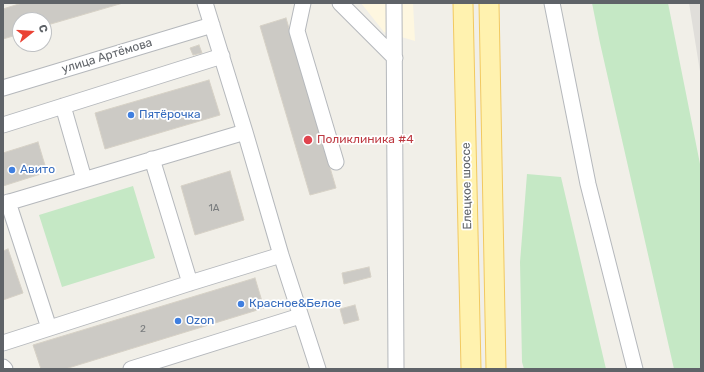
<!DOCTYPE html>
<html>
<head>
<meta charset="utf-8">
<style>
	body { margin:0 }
	#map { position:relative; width:704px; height:372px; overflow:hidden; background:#f1efe8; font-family:Rubik,sans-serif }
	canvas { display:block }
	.frame { position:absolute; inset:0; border:4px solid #5f6368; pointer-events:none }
	.north { position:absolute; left:12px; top:12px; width:40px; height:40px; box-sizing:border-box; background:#fff; border:1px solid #bfc1c3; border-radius:50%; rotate:73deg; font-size:11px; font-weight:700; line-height:16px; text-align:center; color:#5f6368 }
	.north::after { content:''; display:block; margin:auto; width:14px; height:18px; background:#ea4335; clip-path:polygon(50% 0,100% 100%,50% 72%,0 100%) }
</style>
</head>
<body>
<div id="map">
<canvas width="704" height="372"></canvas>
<div class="frame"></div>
<div class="north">С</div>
</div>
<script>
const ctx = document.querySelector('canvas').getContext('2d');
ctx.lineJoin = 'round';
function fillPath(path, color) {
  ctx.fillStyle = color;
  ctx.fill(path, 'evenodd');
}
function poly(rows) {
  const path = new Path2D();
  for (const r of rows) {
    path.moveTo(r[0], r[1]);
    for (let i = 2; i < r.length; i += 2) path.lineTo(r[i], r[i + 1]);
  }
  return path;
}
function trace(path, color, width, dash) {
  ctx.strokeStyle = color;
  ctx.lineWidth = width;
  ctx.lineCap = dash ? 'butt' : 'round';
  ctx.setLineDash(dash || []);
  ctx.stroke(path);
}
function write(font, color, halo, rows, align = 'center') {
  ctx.font = font + ' Rubik,sans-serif';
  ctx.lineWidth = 3.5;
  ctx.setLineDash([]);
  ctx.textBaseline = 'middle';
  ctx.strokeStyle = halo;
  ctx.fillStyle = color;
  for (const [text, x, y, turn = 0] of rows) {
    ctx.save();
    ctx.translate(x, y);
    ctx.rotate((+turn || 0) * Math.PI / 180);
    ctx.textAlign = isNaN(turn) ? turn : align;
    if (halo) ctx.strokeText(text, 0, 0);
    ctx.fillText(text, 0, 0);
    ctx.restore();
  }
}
fillPath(poly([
	[361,3,413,3,415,41,384,32]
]), '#fef7e0');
fillPath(poly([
	[689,3,701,3,701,77,698,59]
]), '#e0deda');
fillPath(poly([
	[592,3,668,3,701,169,701,369,674,369,600,43],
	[527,174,561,177,606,369,524,369,522,362,520,262],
	[133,186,155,258,62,287,39,215]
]), '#c5e8c5');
const building = poly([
	[22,3,123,3,44,26,44,20,20,20,20,34,3,39,3,9,22,3],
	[286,18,336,188,310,195,260,26,286,18],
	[199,45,202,53,193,55,190,48,199,45],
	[209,80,220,115,105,149,95,113,209,80],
	[38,142,47,172,3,186,3,153,38,142],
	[230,171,244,220,195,235,181,186,230,171],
	[8,249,23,293,3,300,3,251,8,249],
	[369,267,371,277,344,284,342,273,369,267],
	[255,278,264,308,65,369,41,369,33,345,255,278],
	[355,305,359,320,344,324,340,309,355,305]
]);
fillPath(building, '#cccac5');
trace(building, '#d6d1c6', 1);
const minor = poly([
	[205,3,245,132,281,255,318,369],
	[303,3,297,31,336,162],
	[340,3,395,58],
	[394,3,396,369],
	[552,3,588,184,635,369],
	[3,88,212,25],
	[63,106,84,179],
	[3,125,222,56],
	[152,159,190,283],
	[8,202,49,328],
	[3,204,245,132],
	[3,343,190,283,281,255],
	[3,367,5,369],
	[131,369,300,316]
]);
const major = poly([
	[463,3,471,369],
	[489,3,496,369]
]);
trace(minor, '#b5b8bc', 17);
trace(major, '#f2c960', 21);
trace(minor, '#fff', 15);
trace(major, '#fff2af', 19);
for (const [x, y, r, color] of [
	[131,115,4,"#3f7fe0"],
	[308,140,5,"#e0444e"],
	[12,170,4,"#3f7fe0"],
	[241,304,4,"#3f7fe0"],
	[178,321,4,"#3f7fe0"]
]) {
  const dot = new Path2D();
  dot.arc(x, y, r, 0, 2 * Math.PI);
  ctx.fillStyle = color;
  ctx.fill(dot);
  trace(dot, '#fff', 1.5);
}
write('10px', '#7a7d7f', null, [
	["1А",214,208],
	["2",143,329]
]);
write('12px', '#5f6368', '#fff', [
	["улица Артёмова",107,56,-17],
	["Елецкое шоссе",467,186,-91]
]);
write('12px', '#366cbe', '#fff', [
	["Пятёрочка",139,115],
	["Авито",20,170],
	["Красное&Белое",249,304],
	["Ozon",186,321]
], 'left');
write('12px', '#be3a42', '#fff', [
	["Поликлиника #4",317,140]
], 'left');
</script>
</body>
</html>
